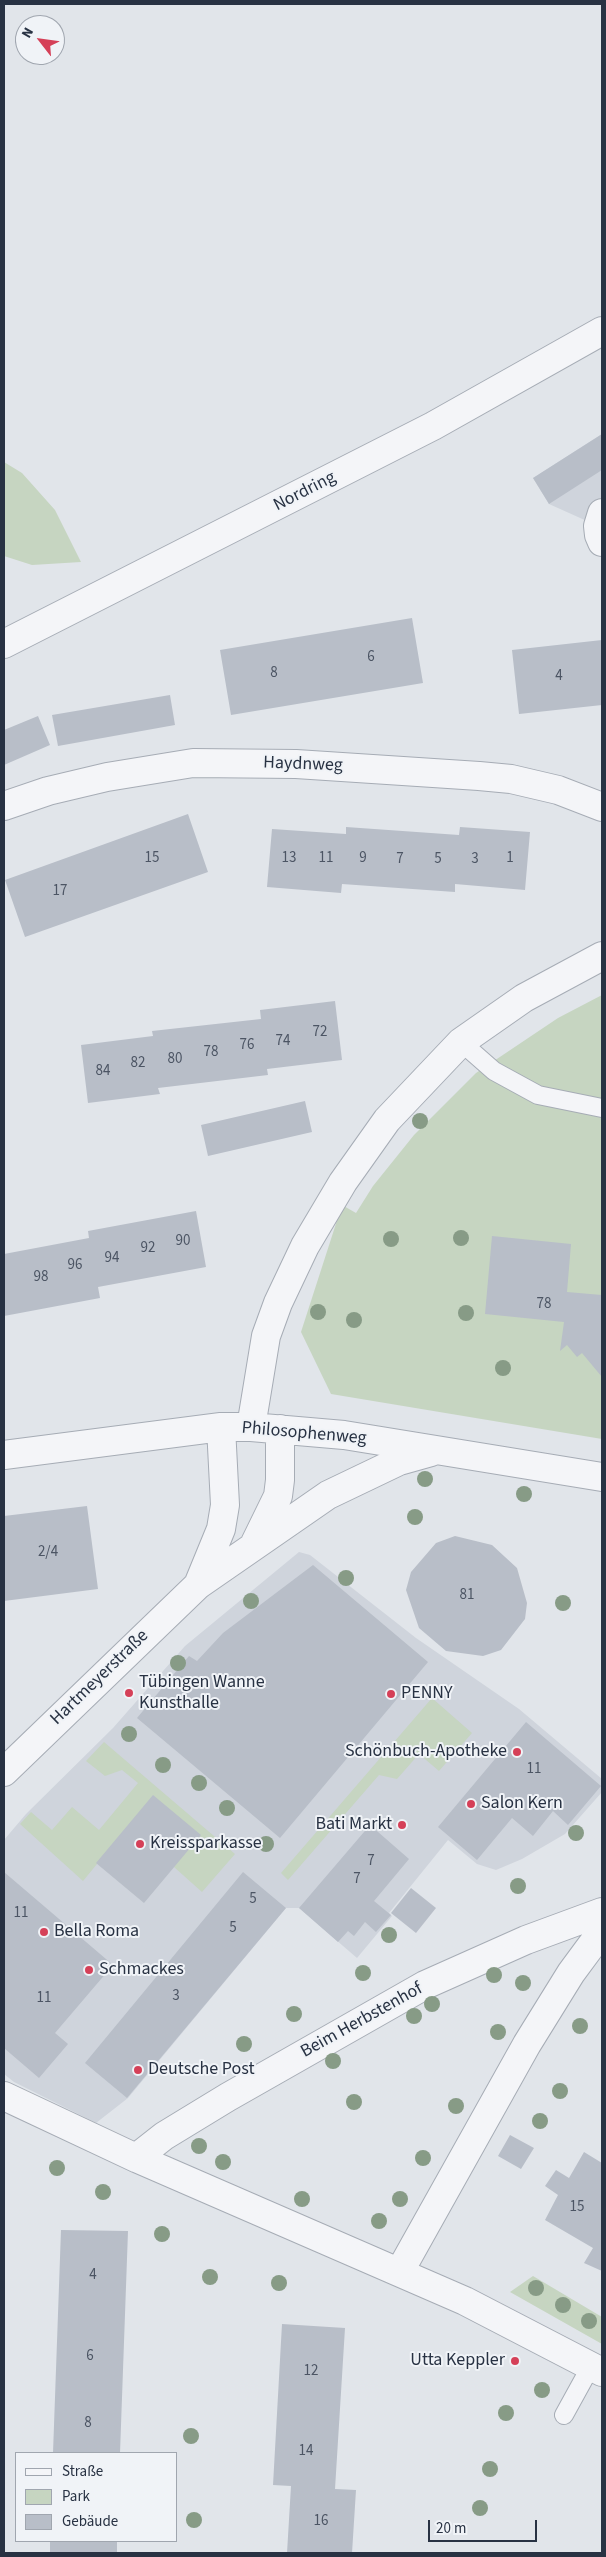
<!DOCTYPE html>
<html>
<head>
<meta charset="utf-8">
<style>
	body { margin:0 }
	#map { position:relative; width:606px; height:2557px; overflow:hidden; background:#e1e5ea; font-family:"Source Sans 3",sans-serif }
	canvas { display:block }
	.frame { position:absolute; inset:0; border:5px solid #283243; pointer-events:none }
	.legend { position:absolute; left:15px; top:2452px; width:162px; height:90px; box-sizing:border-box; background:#f0f3f7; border:1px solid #a0a6af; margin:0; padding:6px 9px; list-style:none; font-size:15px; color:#283243 }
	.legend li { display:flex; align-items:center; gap:10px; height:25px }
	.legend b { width:25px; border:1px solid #a0a6af }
	.north { position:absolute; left:15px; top:15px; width:50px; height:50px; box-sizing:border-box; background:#f0f3f7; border:1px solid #a0a6af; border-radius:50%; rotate:300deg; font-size:14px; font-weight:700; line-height:20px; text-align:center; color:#283243 }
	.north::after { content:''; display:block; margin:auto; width:18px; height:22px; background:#d54058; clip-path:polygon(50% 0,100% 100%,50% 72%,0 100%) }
	.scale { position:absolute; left:428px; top:2520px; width:109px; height:22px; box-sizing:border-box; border:2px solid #283243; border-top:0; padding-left:6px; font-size:15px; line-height:18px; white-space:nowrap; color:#283243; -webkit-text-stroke:4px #f0f3f7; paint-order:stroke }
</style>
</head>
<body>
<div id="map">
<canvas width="606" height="2557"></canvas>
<div class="frame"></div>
<ul class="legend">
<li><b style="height:6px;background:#f4f5f8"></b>Straße</li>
<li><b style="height:14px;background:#c6d5c1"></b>Park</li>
<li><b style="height:14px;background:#b8bec8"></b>Gebäude</li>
</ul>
<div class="north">N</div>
<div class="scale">20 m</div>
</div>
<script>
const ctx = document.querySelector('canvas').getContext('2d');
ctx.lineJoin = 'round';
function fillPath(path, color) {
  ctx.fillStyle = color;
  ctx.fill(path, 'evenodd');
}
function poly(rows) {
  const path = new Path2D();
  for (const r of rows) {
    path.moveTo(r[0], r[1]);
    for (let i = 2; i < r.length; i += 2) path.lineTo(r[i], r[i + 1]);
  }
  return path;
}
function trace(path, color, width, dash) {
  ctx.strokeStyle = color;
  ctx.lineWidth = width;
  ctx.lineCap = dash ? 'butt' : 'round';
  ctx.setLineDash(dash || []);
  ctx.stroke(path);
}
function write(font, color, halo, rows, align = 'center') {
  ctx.font = font + ' "Source Sans 3",sans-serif';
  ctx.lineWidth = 4;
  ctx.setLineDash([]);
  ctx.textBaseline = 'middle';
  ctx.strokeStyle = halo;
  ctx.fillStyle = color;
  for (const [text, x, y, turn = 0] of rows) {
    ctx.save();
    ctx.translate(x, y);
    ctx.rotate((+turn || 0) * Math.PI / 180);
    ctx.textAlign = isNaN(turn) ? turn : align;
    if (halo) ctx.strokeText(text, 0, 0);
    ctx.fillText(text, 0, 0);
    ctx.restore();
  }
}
fillPath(poly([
	[602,434,602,542,598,526,549,504,533,478],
	[299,1552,310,1555,416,1638,519,1709,602,1779,602,1792,565,1834,522,1859,496,1870,477,1864,448,1840,389,1913,392,1916,357,1958,299,1908,286,1908,128,2098,96,2123,14,2082,4,2074,4,1840,26,1814,113,1728,185,1646]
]), '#cfd4dc');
fillPath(poly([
	[4,462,22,473,55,510,81,562,32,565,4,556],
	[602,995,602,1439,331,1394,301,1332,342,1205,356,1213,373,1186,414,1135,476,1073,558,1018],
	[432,1698,472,1733,439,1771,419,1754,397,1779,379,1775,288,1880,281,1873],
	[104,1742,235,1854,202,1892,174,1867,153,1796,83,1881,20,1824,31,1812,52,1830,72,1807,99,1830,138,1783,122,1770,105,1776,86,1761],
	[533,2276,602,2317,602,2344,510,2292]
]), '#c6d5c1');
fillPath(poly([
	[602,434,602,470,549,504,533,478],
	[412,618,423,683,231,715,220,650],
	[602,640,602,705,519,714,512,650],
	[170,695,175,725,58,746,52,715],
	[38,716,50,745,4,765,4,730],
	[188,814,208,872,25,937,5,880],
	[346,827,459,835,460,827,530,832,525,890,455,884,455,892,342,884,341,893,267,887,272,829,346,834],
	[335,1001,342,1060,267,1069,268,1075,158,1088,160,1094,88,1103,81,1045,153,1036,152,1031,261,1019,260,1010],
	[305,1101,312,1132,208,1156,201,1125],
	[196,1211,206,1267,98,1287,100,1298,4,1316,4,1254,89,1238,88,1231],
	[492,1236,571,1244,567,1292,602,1295,602,1377,582,1353,577,1357,567,1345,560,1351,564,1322,485,1314],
	[87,1506,98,1589,4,1601,4,1516],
	[455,1536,492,1545,517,1568,527,1603,525,1619,501,1650,483,1656,446,1651,419,1628,406,1590,411,1572,436,1543],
	[313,1565,428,1662,280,1838,137,1718,189,1656,197,1661,223,1633],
	[526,1722,601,1786,568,1825,553,1811,533,1836,512,1818,477,1860,438,1827],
	[153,1795,201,1835,144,1903,96,1863],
	[370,1825,409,1859,374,1901,391,1915,376,1932,365,1922,354,1936,348,1931,338,1942,299,1908],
	[4,1872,113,1965,55,2033,68,2044,39,2078,4,2048],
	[243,1872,286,1908,127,2098,85,2063],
	[411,1888,436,1908,416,1933,391,1913],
	[510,2135,534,2148,521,2169,498,2156],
	[584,2152,602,2163,602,2271,584,2263,593,2248,545,2220,558,2195,545,2186,556,2170,569,2178],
	[61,2230,128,2231,120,2453,53,2453],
	[282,2324,345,2328,335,2489,356,2490,352,2553,287,2553,291,2486,273,2485],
	[50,2541,117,2541,117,2553,50,2553]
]), '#b8bec8');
const service = poly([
	[461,1042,494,1071,538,1095,602,1108],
	[564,2415,591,2366]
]);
const minor = poly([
	[602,513,598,526,599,535,602,542],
	[4,806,48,791,107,777,193,763,296,764,479,776,511,779,558,790,602,807],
	[251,1427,266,1336,278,1303,305,1246,343,1182,387,1120,461,1042,524,998,602,956],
	[4,1455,221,1427,251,1427,344,1435,602,1477],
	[255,1543,278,1496,280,1480,280,1429],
	[198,1585,221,1529,225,1505,221,1427],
	[4,1772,198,1585,328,1495,399,1461,431,1452],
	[4,2096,136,2158,465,2301,602,2372],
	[136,2158,164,2136,228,2097,425,1985,526,1940,602,1912],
	[400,2271,527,2044,571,1973,602,1931]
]);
const tertiary = poly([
	[4,644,433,426,602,331]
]);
trace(service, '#a6acb5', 20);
trace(minor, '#a6acb5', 30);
trace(tertiary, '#a6acb5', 30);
trace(service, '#f4f5f8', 18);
trace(minor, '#f4f5f8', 28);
trace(tertiary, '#f4f5f8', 28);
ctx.fillStyle = '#879b86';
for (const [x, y] of [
	[420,1121],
	[461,1238],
	[391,1239],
	[318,1312],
	[466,1313],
	[354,1320],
	[503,1368],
	[425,1479],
	[524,1494],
	[415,1517],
	[346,1578],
	[251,1601],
	[563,1603],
	[178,1663],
	[129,1734],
	[163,1765],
	[199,1783],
	[227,1808],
	[576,1833],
	[266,1844],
	[518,1886],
	[389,1935],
	[363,1973],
	[494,1975],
	[523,1983],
	[432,2004],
	[294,2014],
	[414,2016],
	[580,2026],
	[498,2032],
	[244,2044],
	[333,2061],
	[560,2091],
	[354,2102],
	[456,2106],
	[540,2121],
	[199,2146],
	[423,2158],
	[223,2162],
	[57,2168],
	[103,2192],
	[302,2199],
	[400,2199],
	[379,2221],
	[162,2234],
	[210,2277],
	[279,2283],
	[536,2288],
	[563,2305],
	[589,2321],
	[542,2390],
	[506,2413],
	[191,2436],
	[490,2469],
	[480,2508],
	[194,2520]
]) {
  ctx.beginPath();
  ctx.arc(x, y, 8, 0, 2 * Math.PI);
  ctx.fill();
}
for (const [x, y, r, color] of [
	[129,1693,5,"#d54058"],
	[391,1694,5,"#d54058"],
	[517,1752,5,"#d54058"],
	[471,1804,5,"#d54058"],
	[402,1825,5,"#d54058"],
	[140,1844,5,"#d54058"],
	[44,1932,5,"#d54058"],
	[89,1970,5,"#d54058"],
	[138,2070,5,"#d54058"],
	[515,2361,5,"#d54058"]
]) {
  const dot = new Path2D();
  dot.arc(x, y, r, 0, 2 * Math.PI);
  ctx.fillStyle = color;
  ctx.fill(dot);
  trace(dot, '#f0f3f7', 2);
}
write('15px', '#4c5564', null, [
	["6",371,658],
	["8",274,674],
	["4",559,677],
	["15",152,859],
	["13",289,859],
	["11",326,859],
	["9",363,859],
	["1",510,859],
	["7",400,860],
	["5",438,860],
	["3",475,860],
	["17",60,892],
	["72",320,1033],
	["74",283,1042],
	["76",247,1046],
	["78",211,1053],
	["80",175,1060],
	["82",138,1064],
	["84",103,1072],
	["90",183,1242],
	["92",148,1249],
	["94",112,1259],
	["96",75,1266],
	["98",41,1278],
	["78",544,1305],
	["2/4",48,1553],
	["81",467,1596],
	["11",534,1770],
	["7",371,1862],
	["7",357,1880],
	["5",253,1900],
	["11",21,1914],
	["5",233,1929],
	["3",176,1997],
	["11",44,1999],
	["15",577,2208],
	["4",93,2276],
	["6",90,2357],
	["12",311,2372],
	["8",88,2424],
	["14",306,2452],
	["16",321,2522]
]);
write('18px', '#283243', '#f0f3f7', [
	["Nordring",305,492,-27],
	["Haydnweg",303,765,2],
	["Philosophenweg",304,1434,5],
	["Hartmeyerstraße",100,1678,-44],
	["Beim Herbstenhof",362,2021,-29]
]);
write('18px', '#283243', '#f0f3f7', [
	["Tübingen Wanne",139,1683],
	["Kunsthalle",139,1704],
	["PENNY",401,1694],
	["Schönbuch-Apotheke",507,1752,"right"],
	["Salon Kern",481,1804],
	["Bati Markt",392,1825,"right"],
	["Kreissparkasse",150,1844],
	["Bella Roma",54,1932],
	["Schmackes",99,1970],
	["Deutsche Post",148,2070],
	["Utta Keppler",505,2361,"right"]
], 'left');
</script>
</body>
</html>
